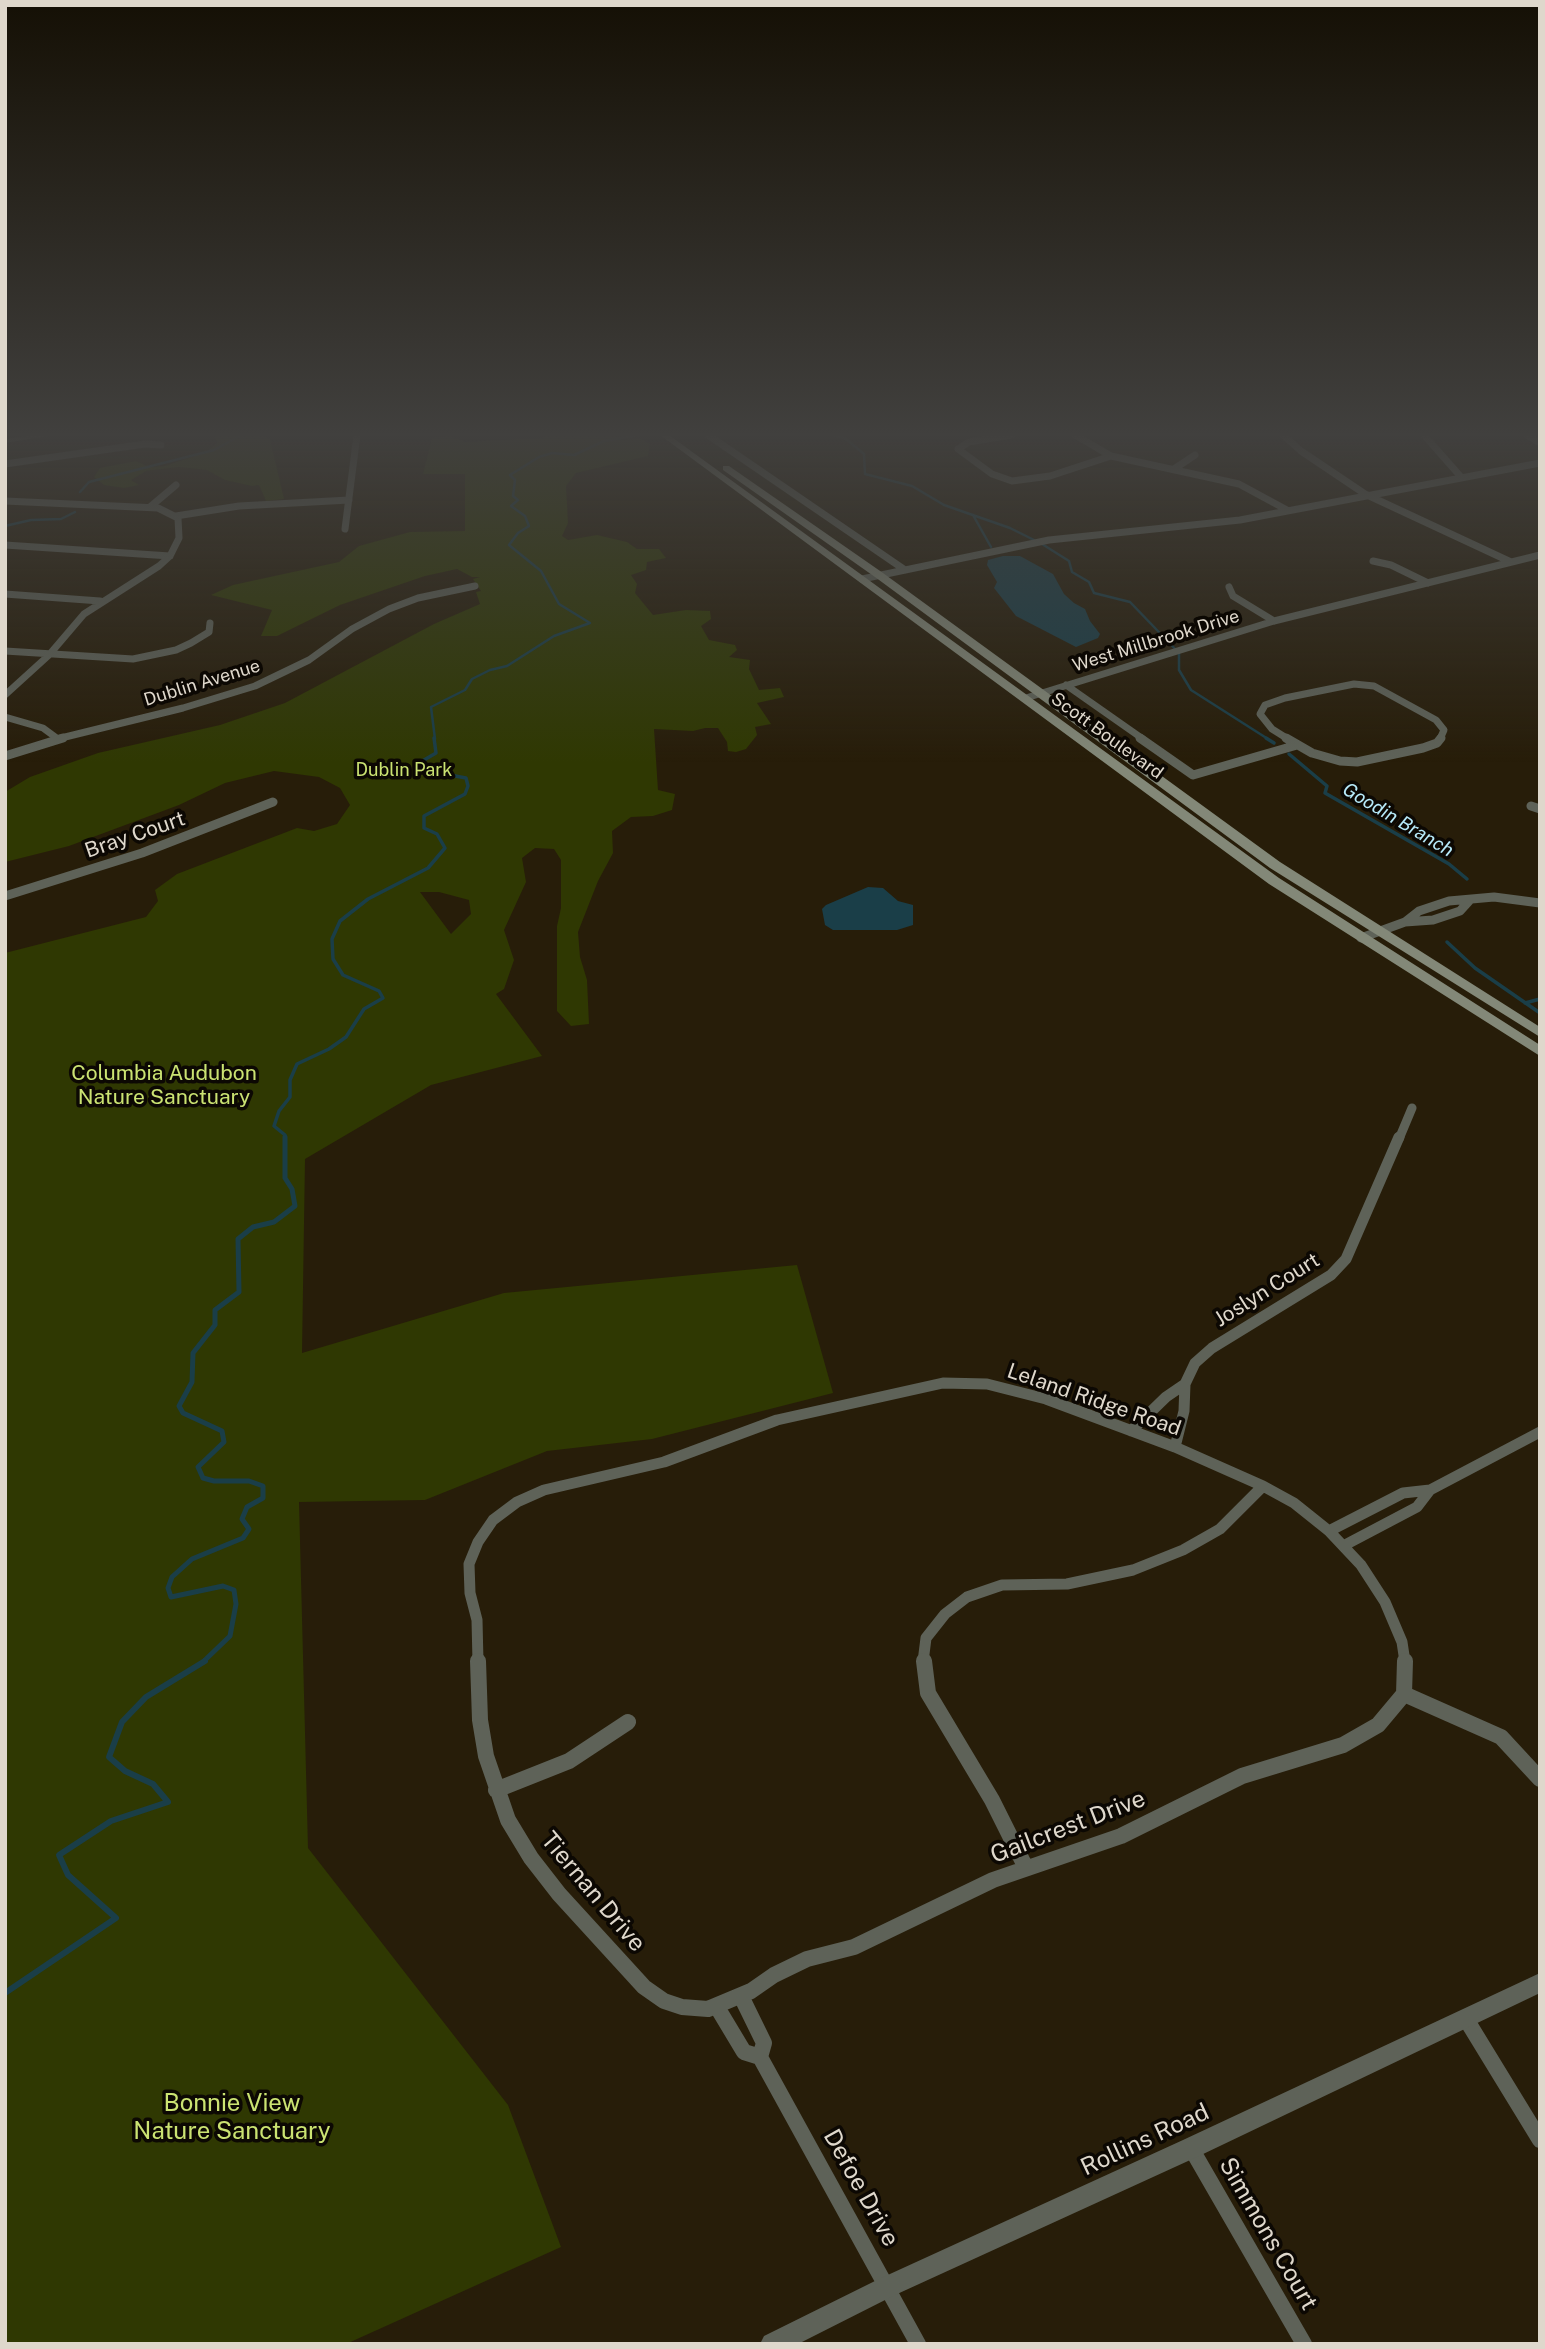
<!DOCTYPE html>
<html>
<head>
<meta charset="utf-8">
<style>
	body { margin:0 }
	#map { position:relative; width:1545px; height:2349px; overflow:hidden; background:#271d09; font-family:"Public Sans",sans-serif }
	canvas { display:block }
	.frame { position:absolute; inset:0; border:7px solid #dfd8cc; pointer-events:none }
</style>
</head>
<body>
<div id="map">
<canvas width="1545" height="2349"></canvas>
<div class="frame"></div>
</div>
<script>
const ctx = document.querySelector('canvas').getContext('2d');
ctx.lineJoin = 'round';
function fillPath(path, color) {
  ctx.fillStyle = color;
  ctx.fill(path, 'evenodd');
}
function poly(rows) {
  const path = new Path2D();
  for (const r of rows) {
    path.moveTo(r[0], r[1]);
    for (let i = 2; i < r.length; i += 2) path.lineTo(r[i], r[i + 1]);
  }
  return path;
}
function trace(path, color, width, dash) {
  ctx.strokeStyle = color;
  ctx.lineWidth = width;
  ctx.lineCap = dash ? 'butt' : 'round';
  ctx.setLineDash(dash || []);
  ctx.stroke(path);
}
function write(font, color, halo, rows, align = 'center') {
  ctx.font = font + ' "Public Sans",sans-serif';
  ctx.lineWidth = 7;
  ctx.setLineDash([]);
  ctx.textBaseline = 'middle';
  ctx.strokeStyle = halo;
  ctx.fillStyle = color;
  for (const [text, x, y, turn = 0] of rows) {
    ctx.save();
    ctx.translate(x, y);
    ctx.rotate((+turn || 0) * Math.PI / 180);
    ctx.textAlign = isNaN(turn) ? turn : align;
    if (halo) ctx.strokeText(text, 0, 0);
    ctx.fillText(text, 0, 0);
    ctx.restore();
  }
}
fillPath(poly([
	[215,435,260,435,270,439,284,499,266,501,259,485,252,486,225,480,207,470,179,467,146,471,131,480,139,485,124,488,104,485,94,477,100,468,136,461,149,467,165,466,206,452,217,443],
	[553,435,615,435,618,440,641,439,650,444,648,456,576,473,566,486,568,523,562,536,568,540,597,535,627,542,637,549,659,549,666,558,647,562,646,570,631,575,637,584,635,593,653,615,686,610,710,611,711,619,701,626,709,640,735,645,737,650,729,657,750,660,749,669,759,690,780,688,784,697,757,703,771,724,755,727,757,735,746,749,736,752,728,751,727,742,718,728,705,728,693,731,654,729,658,790,675,794,672,810,653,816,631,817,612,831,613,853,598,881,578,932,580,957,587,980,589,1024,571,1026,557,1011,557,926,561,908,561,860,554,849,535,848,522,858,526,882,504,930,514,960,504,989,496,994,542,1056,431,1085,305,1159,302,1353,504,1293,797,1265,833,1393,652,1439,547,1451,425,1500,299,1502,308,1848,508,2105,561,2247,346,2344,5,2344,5,953,146,917,158,901,155,890,177,874,297,828,314,831,337,824,350,805,340,788,319,777,274,771,225,783,179,805,69,846,5,862,5,792,30,777,98,753,220,725,285,703,434,624,480,604,476,592,481,591,473,579,480,577,472,577,457,569,425,576,340,605,277,636,261,636,272,610,211,595,233,585,339,562,359,546,410,532,465,531,465,474,423,474,432,438,450,436,465,442,540,438],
	[420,892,439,892,469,900,471,914,451,934]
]), '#2f3802');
fillPath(poly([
	[1003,556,1020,556,1053,574,1064,594,1074,603,1085,609,1090,621,1100,634,1098,638,1076,647,1016,616,994,588,997,582,987,565,988,560],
	[868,887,883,888,898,901,913,905,913,925,897,930,833,930,825,925,822,909,826,905]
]), '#1a3e48');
trace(poly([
	[834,435,846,439,864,454,865,474,912,486,944,505,1010,528,1034,540],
	[80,492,89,482,214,450,241,435],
	[973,515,991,547],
	[5,526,31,520,61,519,75,512],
	[1042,544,1069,561,1072,572,1089,582,1094,593,1130,602,1179,653,1179,670,1191,690,1268,739],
	[435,739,431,707,465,690,472,679,490,670,507,666,554,636,590,623,559,604,541,571,509,545,518,533,529,526,525,516,511,506,518,500,513,496,515,480,510,475,539,457,552,453,574,455,604,441,639,435]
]), '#1a3e48', 2.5);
trace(poly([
	[1266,738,1274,743],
	[1289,754,1327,786,1325,793,1449,864,1467,879],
	[1447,942,1475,968,1540,1013],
	[1525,1003,1540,999],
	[285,1139,285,1135,274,1126,279,1111,290,1097,290,1080,297,1064,329,1049,346,1037,364,1009,383,998,379,991,343,975,333,959,332,939,340,921,368,899,428,868,445,848,437,834,424,828,424,816,465,794,468,786,466,778,423,770,424,760,436,753,434,738]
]), '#1a3e48', 3.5);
trace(poly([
	[203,1662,230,1636,236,1604,234,1590,223,1586,171,1597,168,1588,172,1577,192,1559,243,1538,249,1529,242,1519,247,1507,263,1498,263,1486,249,1481,214,1481,203,1478,198,1467,224,1442,222,1431,183,1413,179,1406,192,1382,193,1353,215,1325,215,1310,239,1292,238,1239,253,1227,274,1222,295,1206,292,1189,285,1178,285,1137]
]), '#1a3e48', 5);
trace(poly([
	[5,1993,116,1918,68,1875,59,1855,111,1821,168,1802,153,1784,125,1771,109,1757,122,1722,146,1697,205,1661]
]), '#1a3e48', 6);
trace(poly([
	[708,435,905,570],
	[1011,435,969,442,958,449,992,474,1012,481,1050,476,1111,456],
	[1075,435,1111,456,1239,484,1287,510],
	[1283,435,1301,451,1365,494,1511,562],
	[1424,435,1461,477],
	[1527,435,1540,443],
	[5,464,145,444,161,445],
	[1174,469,1195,455],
	[5,501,158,508,178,518,179,538,170,556,159,566,84,614,49,655,5,695],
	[150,507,176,485],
	[176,516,239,506,349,500],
	[345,529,357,435],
	[5,545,170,556],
	[1373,561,1391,565,1428,583],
	[862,579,1049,540,1240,520,1540,463],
	[1229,587,1233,596,1274,621],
	[5,594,100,601],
	[5,651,133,659,176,650,191,643,209,632,210,623],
	[1066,685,1143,739],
	[1026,698,1274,621,1540,555],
	[5,717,43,728,58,739],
	[57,739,183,708,255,686,309,660,352,629,389,609,418,598,475,586],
	[1288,739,1272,729,1260,714,1265,705,1285,698,1354,684,1374,686,1436,720,1444,730,1440,739]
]), '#5e6258', 7);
trace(poly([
	[1140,738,1193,775,1297,745],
	[1286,738,1312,753,1340,761,1357,762,1423,748,1437,743,1441,738],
	[5,756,63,738],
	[1531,806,1540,809],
	[5,896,142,853,273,802],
	[1405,922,1419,911,1449,901,1494,897,1540,903],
	[1361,938,1405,922,1433,920,1460,911,1470,900],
	[1399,1139,1412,1108]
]), '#5e6258', 9);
trace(poly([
	[1131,1431,1166,1397,1185,1384],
	[1175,1447,1184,1411,1185,1384,1195,1363,1212,1348,1331,1275,1346,1259,1399,1137],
	[1329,1531,1403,1493,1430,1490,1540,1432],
	[1343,1546,1417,1507,1430,1490],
	[478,1662,477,1620,470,1593,469,1564,478,1542,493,1520,517,1502,544,1490,664,1462,777,1420,943,1383,987,1384,1046,1399,1175,1447,1263,1486,1294,1503,1329,1531,1361,1565,1385,1602,1402,1642,1405,1662],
	[923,1662,926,1638,945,1614,967,1597,1002,1585,1067,1584,1133,1570,1183,1550,1220,1529,1263,1486]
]), '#5e6258', 11);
trace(poly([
	[478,1661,480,1720,486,1756,508,1820,531,1858,559,1894,644,1987,664,2001,682,2007,708,2009,751,1991,774,1975,807,1959,854,1947,993,1880,1121,1836,1242,1776,1343,1745,1378,1725,1404,1694,1405,1661],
	[924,1661,928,1693,992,1800,1026,1868],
	[1404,1694,1501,1737,1540,1779],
	[496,1790,569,1761,628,1722],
	[741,1996,764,2043,760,2057],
	[717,2007,744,2052,760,2057,918,2344],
	[1466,2019,1540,2140],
	[1191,2148,1304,2344]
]), '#5e6258', 16);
fillPath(poly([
	[35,435,54,435,5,443,5,439,35,435],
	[1540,1973,1540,1993,1199,2156,895,2295,798,2344,760,2344,764,2336,879,2279,1183,2140,1540,1973]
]), '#5e6258');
fillPath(poly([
	[660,435,669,435,1279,878,1540,1045,1540,1056,1269,884,660,435],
	[723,466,729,466,883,573,1280,862,1540,1027,1540,1037,1270,868,875,577,723,470,723,466]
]), '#838878');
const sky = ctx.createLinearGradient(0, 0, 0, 763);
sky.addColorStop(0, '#151005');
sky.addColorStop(0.57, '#41403e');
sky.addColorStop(1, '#41403e00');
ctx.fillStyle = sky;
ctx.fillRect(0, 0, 1545, 763);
write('18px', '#dfd8cc', '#0c0803', [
	["West Millbrook Drive",1156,641,-17],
	["Dublin Avenue",202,683,-17],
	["Scott Boulevard",1107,736,36]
]);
write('18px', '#cbe372', '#0c0803', [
	["Dublin Park",404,770]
]);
write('italic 19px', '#b7eafa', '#0c0803', [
	["Goodin Branch",1398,820,31]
]);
write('21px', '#dfd8cc', '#0c0803', [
	["Bray Court",135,835,-19],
	["Joslyn Court",1267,1290,-32],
	["Leland Ridge Road",1094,1400,19]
]);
write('21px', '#cbe372', '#0c0803', [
	["Columbia Audubon",164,1074],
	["Nature Sanctuary",164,1098]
]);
write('24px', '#dfd8cc', '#0c0803', [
	["Gailcrest Drive",1068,1827,-21],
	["Tiernan Drive",593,1892,50],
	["Rollins Road",1145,2140,-25],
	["Defoe Drive",861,2188,61],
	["Simmons Court",1268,2234,60]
]);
write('24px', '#cbe372', '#0c0803', [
	["Bonnie View",232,2104],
	["Nature Sanctuary",232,2132]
]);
</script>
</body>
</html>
